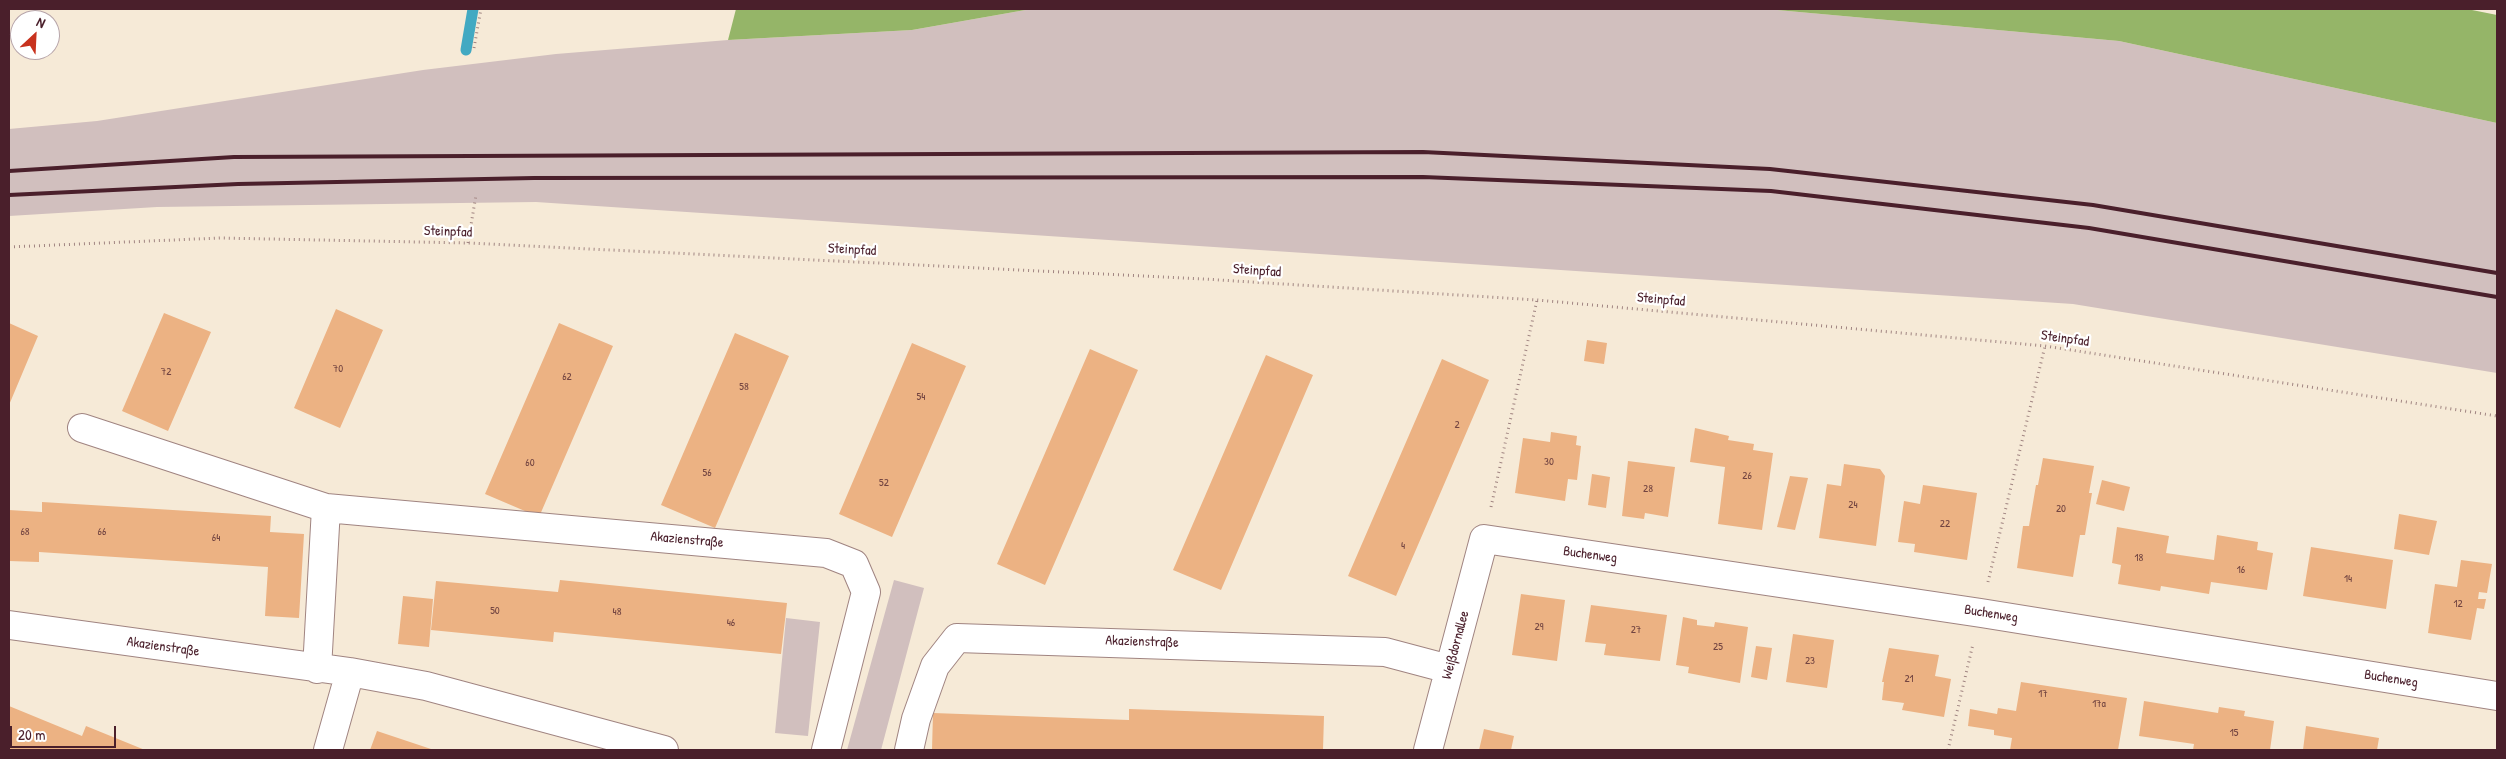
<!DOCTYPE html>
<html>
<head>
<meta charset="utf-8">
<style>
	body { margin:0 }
	#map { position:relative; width:2506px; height:759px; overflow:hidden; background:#f6ead7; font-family:"Patrick Hand",sans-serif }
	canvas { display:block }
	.frame { position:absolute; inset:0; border:10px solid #4a1f2b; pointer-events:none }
	.north { position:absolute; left:10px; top:10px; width:50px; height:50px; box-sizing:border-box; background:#fff; border:1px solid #b7a5aa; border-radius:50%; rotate:25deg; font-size:14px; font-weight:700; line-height:20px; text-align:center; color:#4a1f2b }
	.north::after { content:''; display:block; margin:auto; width:18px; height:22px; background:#c8321e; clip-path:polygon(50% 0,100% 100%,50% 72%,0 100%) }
	.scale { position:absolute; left:10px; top:726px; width:106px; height:22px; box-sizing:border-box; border:2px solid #4a1f2b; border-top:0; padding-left:6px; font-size:15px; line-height:18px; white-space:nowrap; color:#4a1f2b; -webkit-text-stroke:4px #fff; paint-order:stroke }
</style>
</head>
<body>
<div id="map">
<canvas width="2506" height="759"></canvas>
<div class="frame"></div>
<div class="north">N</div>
<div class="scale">20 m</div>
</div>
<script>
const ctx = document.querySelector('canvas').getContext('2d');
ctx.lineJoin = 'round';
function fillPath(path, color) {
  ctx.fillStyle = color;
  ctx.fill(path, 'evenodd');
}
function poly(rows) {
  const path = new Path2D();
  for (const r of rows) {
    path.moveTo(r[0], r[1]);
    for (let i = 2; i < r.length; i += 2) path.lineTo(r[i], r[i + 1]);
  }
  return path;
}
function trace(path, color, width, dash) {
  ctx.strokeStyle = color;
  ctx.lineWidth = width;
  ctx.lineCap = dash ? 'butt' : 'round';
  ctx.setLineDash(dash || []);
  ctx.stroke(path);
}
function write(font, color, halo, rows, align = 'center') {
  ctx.font = font + ' "Patrick Hand",sans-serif';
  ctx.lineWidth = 4.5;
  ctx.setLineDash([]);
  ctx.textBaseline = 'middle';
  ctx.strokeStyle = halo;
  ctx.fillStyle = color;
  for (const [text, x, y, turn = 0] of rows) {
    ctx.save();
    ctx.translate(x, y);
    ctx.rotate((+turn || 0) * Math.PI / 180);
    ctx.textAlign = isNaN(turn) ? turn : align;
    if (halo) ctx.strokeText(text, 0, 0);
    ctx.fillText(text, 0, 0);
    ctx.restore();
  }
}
fillPath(poly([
	[1031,9,1766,9,2119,41,2497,123,2497,373,2073,304,536,202,157,207,9,216,9,129,97,121,423,70,556,54,728,40,912,30],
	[894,580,924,588,881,750,847,750],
	[786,618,820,622,808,736,775,733]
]), '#d1bfbe');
fillPath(poly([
	[736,9,1031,9,912,30,728,40],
	[1766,9,2467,9,2497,15,2497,123,2119,41]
]), '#95b568');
trace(poly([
	[466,50,473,9]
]), '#42a9c2', 11);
fillPath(poly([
	[336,309,383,330,340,428,294,408],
	[164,313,211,332,168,431,122,411],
	[9,323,38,336,9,405],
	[559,323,613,346,539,517,485,494],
	[735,333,789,356,715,528,661,505],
	[1587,340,1607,343,1604,364,1584,361],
	[912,343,966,366,892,537,839,514],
	[1090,349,1138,370,1045,585,997,564],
	[1266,355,1313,375,1221,590,1173,570],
	[1442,359,1489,380,1396,596,1348,576],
	[1695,428,1729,436,1728,440,1754,444,1753,450,1773,453,1762,530,1718,524,1725,467,1690,462],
	[1551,432,1577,436,1576,445,1581,446,1577,480,1568,479,1565,501,1515,493,1523,438,1550,442],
	[2043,458,2094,466,2089,493,2092,493,2085,535,2080,535,2073,577,2017,568,2023,526,2029,526,2036,485,2038,485],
	[1628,461,1675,467,1668,517,1645,513,1644,519,1622,516],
	[1844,464,1880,469,1885,476,1876,546,1819,538,1827,484,1841,486],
	[1592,474,1610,477,1606,508,1588,505],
	[1790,476,1808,478,1795,530,1777,527],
	[2102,480,2130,487,2124,511,2096,504],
	[1923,485,1977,493,1967,560,1914,552,1915,544,1898,542,1904,501,1920,504],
	[42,502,271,516,270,532,304,534,299,618,265,616,268,567,39,552,39,562,9,561,9,510,42,512],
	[2399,514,2437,521,2429,555,2394,549],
	[2117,527,2169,536,2166,553,2214,560,2217,535,2258,542,2257,550,2273,553,2267,590,2211,582,2209,594,2161,586,2160,591,2118,584,2121,565,2112,563],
	[2311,547,2393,560,2386,609,2303,596],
	[2461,560,2492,564,2487,593,2479,592,2478,599,2486,599,2484,609,2477,608,2471,640,2428,633,2435,584,2457,587],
	[560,580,787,603,781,654,554,632,553,642,431,630,436,581,558,592],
	[1521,594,1565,600,1557,661,1512,655],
	[403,596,433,599,429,647,398,644],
	[1591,605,1667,615,1660,661,1604,655,1606,644,1585,642],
	[1683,617,1697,620,1697,625,1714,627,1715,622,1748,627,1740,683,1688,673,1689,667,1676,665],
	[1793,634,1834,640,1827,688,1786,682],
	[1756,646,1772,648,1767,680,1751,677],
	[1889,648,1939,655,1935,676,1951,679,1944,717,1902,710,1904,703,1882,700,1884,682,1882,682],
	[2021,682,2127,698,2118,750,2010,750,2012,738,1994,735,1994,730,1968,726,1970,709,1997,714,1998,708,2016,711],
	[2144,701,2218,713,2219,707,2245,711,2244,716,2274,721,2270,750,2193,750,2194,744,2139,736],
	[9,706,82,736,86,726,145,750,9,750],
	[1129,709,1324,716,1323,750,932,750,933,713,1129,720],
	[2306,726,2379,738,2377,750,2303,750],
	[1484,729,1514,736,1511,750,1479,750],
	[377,731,434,750,370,750]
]), '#ecb283');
const street = poly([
	[82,428,326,508,826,553,854,564,866,592,826,750],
	[9,625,350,672,426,686,664,750],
	[317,669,326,508],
	[328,750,350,672],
	[909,750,916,719,935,666,957,638,1385,652,1449,669],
	[1428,750,1484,539,1981,613,2497,696]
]);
trace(street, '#a08481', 30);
trace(poly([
	[474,48,481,9],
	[468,243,476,195],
	[9,247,220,238,468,243,1204,279,1537,300,2045,346,2497,416],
	[1491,507,1537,300],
	[1988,582,2045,346],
	[1948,750,1973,644]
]), '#a08481', 3, [1, 4]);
trace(street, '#fff', 28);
trace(poly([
	[9,171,234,157,1423,152,1770,169,2093,205,2497,273],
	[9,195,238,184,534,178,1423,177,1771,191,2089,228,2497,297]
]), '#4a1f2b', 4);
write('11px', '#724441', null, [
	["70",338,369],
	["72",166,372],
	["62",567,377],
	["58",744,387],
	["54",921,397],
	["2",1457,425],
	["30",1549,462],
	["60",530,463],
	["56",707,473],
	["26",1747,476],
	["52",884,483],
	["28",1648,489],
	["24",1853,505],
	["20",2061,509],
	["22",1945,524],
	["68",25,532],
	["66",102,532],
	["64",216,538],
	["4",1403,546],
	["18",2139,558],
	["16",2241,570],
	["14",2348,579],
	["12",2458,604],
	["50",495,611],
	["48",617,612],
	["46",731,623],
	["29",1539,627],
	["27",1636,630],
	["25",1718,647],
	["23",1810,661],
	["21",1909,679],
	["17",2043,694],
	["17a",2099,704],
	["15",2234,733]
]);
write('14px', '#4a1f2b', '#fff', [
	["Steinpfad",448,232,2],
	["Steinpfad",852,250,3],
	["Steinpfad",1257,271,4],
	["Steinpfad",1661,300,5],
	["Steinpfad",2065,339,8],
	["Akazienstraße",687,540,5],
	["Buchenweg",1590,555,8],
	["Buchenweg",1991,614,9],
	["Akazienstraße",1142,642,2],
	["Weißdornallee",1456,645,-75],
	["Akazienstraße",163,647,8],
	["Buchenweg",2391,679,9]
]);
</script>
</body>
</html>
